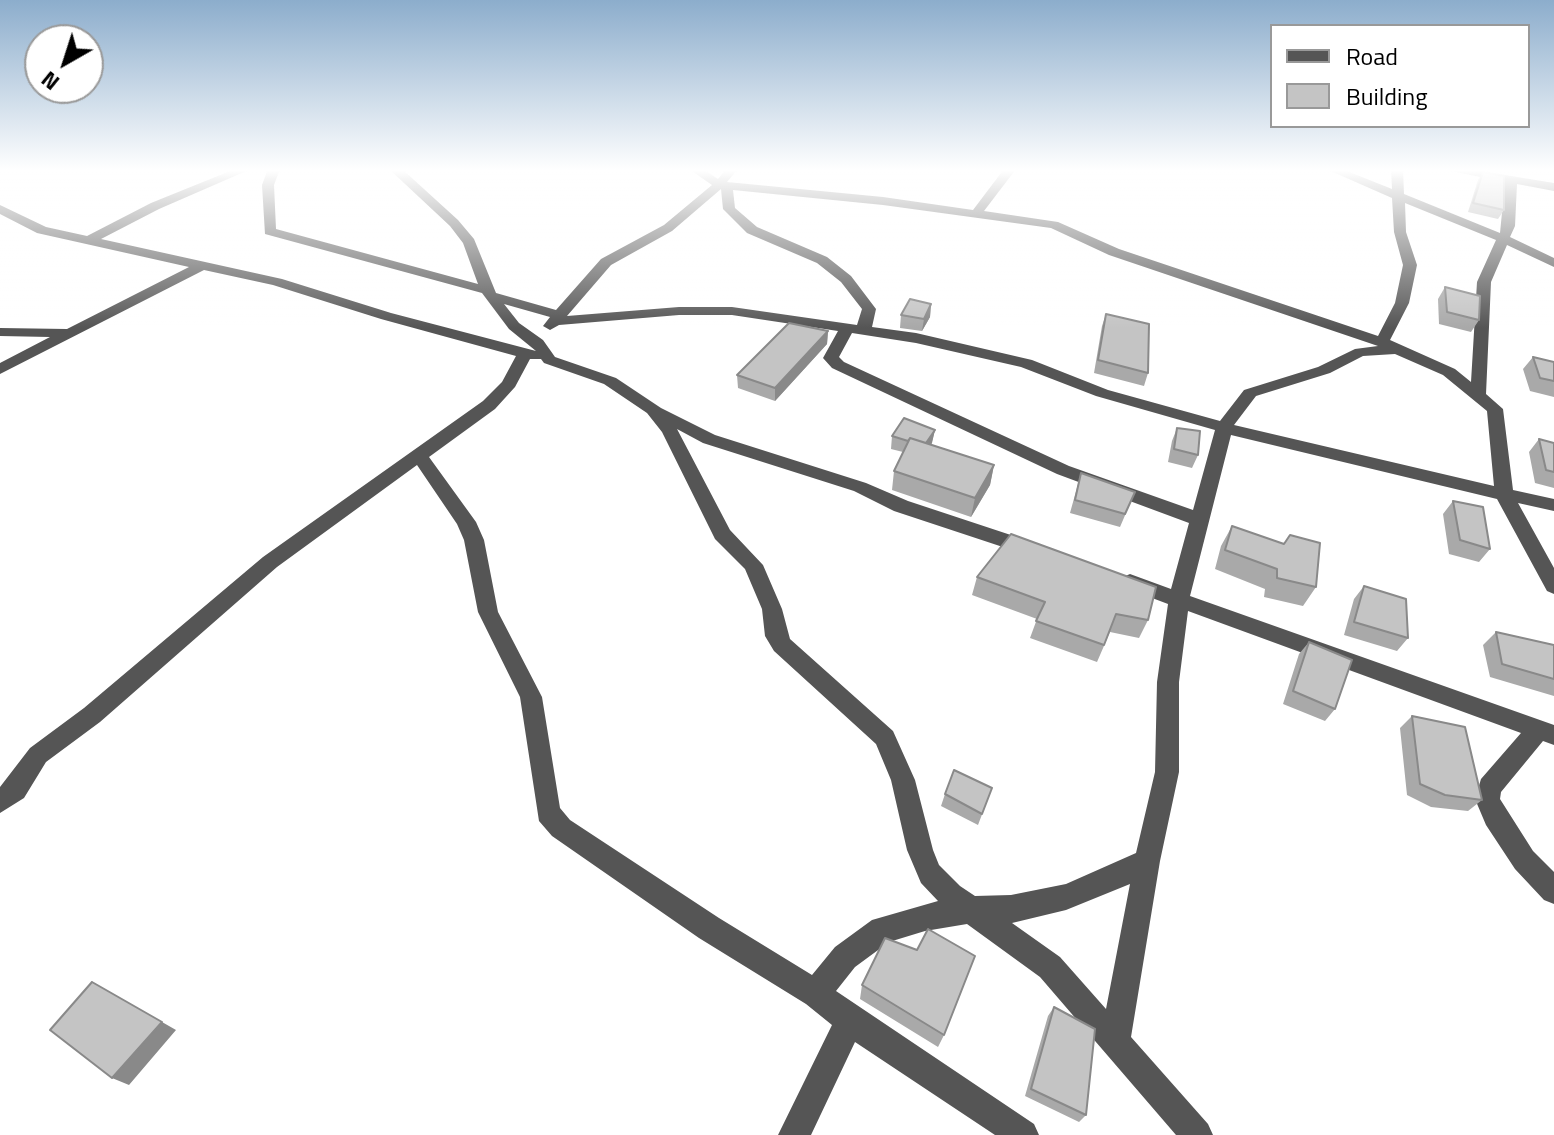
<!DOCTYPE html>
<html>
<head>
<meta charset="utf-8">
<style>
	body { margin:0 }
	#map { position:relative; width:1554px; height:1135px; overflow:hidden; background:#fff; font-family:"Titillium Web",sans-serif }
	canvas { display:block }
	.legend { position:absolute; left:1270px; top:24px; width:260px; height:104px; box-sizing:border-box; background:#fff; border:2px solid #999; margin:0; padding:10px 14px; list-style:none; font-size:24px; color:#000 }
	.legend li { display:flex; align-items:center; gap:16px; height:40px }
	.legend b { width:40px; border:2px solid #999 }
	.north { position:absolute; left:24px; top:24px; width:80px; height:80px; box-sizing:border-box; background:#fff; border:2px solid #999; border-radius:50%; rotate:219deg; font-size:22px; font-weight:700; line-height:32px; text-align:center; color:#000 }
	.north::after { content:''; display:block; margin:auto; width:28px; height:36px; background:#000; clip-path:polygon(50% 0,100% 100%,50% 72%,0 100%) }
</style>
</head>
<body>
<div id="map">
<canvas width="1554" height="1135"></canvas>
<ul class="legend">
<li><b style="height:10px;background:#555"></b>Road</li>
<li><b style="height:22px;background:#c4c4c4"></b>Building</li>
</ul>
<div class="north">N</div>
</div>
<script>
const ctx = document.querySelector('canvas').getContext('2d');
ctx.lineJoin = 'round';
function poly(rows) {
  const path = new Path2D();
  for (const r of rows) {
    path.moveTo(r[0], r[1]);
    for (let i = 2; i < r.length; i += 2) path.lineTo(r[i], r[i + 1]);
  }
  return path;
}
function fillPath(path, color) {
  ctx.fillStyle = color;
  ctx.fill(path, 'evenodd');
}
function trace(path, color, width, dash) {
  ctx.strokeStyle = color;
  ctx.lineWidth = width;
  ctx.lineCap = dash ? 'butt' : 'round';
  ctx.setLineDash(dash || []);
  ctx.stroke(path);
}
fillPath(poly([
	[235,169,251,169,159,209,101,239,282,279,391,313,536,351,509,329,482,293,265,234,262,185,268,169,280,169,274,185,276,229,478,284,463,243,450,226,389,169,402,169,458,220,474,239,496,293,556,310,601,259,664,225,712,185,689,169,703,169,718,179,726,169,738,169,727,182,883,197,973,210,1004,169,1016,169,984,211,1058,222,1119,249,1378,336,1395,303,1403,265,1394,232,1392,198,1326,169,1342,169,1392,189,1391,169,1403,169,1404,194,1500,233,1505,182,1441,169,1468,169,1554,183,1554,191,1517,184,1515,226,1510,237,1554,258,1554,267,1507,245,1491,282,1486,394,1503,409,1513,490,1554,499,1554,511,1518,503,1554,568,1554,594,1547,591,1497,499,1231,435,1190,596,1554,725,1554,745,1543,741,1501,792,1500,799,1533,851,1554,872,1554,904,1544,900,1515,869,1486,825,1475,799,1481,779,1521,733,1188,611,1179,682,1179,772,1160,861,1131,1037,1208,1124,1213,1135,1176,1135,1040,977,967,924,925,931,889,942,855,967,836,991,1034,1124,1039,1135,995,1135,855,1042,811,1135,778,1135,832,1025,806,1004,699,938,552,836,539,821,520,697,478,612,464,540,457,524,417,465,277,567,100,722,46,762,24,798,0,813,0,787,30,748,84,708,263,557,483,401,502,382,516,356,381,319,273,285,204,270,0,374,0,363,50,337,0,336,0,328,67,329,189,267,37,233,0,214,0,205,46,227,87,236,151,203,235,169],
	[721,189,723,209,747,233,817,263,841,282,862,309,857,325,732,307,679,307,567,316,611,265,672,231,721,189],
	[733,190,883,205,1051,228,1109,255,1378,346,1355,349,1318,367,1244,390,1220,421,1108,390,1032,360,916,333,872,327,876,309,851,276,827,257,757,227,735,208,733,190],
	[1405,203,1496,240,1477,282,1471,382,1455,369,1390,340,1409,303,1417,265,1406,232,1405,203],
	[504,304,550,317,543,326,550,330,559,325,679,315,732,315,838,331,823,358,832,368,1057,474,1189,523,1171,589,1130,574,1123,577,1120,582,1123,587,1168,604,1157,682,1155,772,1136,853,1066,884,1011,895,975,896,960,886,939,865,933,850,915,780,893,731,790,639,782,609,763,565,730,530,677,429,703,443,854,491,894,511,1024,554,1038,554,1041,549,1038,544,908,501,866,483,715,435,661,408,616,378,555,357,543,340,519,323,504,304],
	[852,333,916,343,1021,367,1096,396,1215,430,1193,510,1069,466,844,362,839,357,852,333],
	[1395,354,1443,375,1487,411,1494,486,1234,425,1256,396,1330,373,1363,356,1395,354],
	[530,359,541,359,544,363,604,384,647,413,662,432,715,539,745,569,762,609,765,636,774,651,876,744,891,780,907,850,921,883,938,901,872,920,835,947,812,975,719,918,570,820,560,808,542,697,498,612,484,540,476,522,429,457,495,409,515,387,530,359],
	[1130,884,1106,1009,1060,957,1012,923,1066,910,1130,884]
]), '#555');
fillPath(poly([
	[1483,172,1504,210,1498,219,1468,212,1478,180],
	[1445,287,1479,320,1471,332,1439,324,1438,299],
	[931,304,930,317,922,331,900,328,901,315],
	[1106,314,1148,373,1144,386,1094,373,1102,326],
	[828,331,827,344,775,401,738,388,737,375],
	[1533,357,1554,362,1554,397,1530,391,1523,369],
	[1177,428,1198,455,1192,468,1168,462,1172,441],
	[935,430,931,445,994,465,990,485,971,517,892,490,894,471,903,452,891,449,892,436],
	[1539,439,1554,443,1554,488,1535,483,1529,452],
	[1081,473,1135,492,1120,527,1070,513],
	[1453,501,1490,549,1479,562,1449,554,1443,514],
	[1232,526,1316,587,1303,606,1264,597,1265,589,1215,569,1221,546],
	[977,577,1148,620,1139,638,1110,632,1097,662,1030,638,1037,619,972,595],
	[1364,586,1408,638,1397,651,1344,635,1354,599],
	[1496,632,1554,645,1554,696,1490,677,1483,645],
	[1309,642,1335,709,1325,721,1283,704,1299,654],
	[1412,716,1482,800,1468,811,1431,807,1407,795,1400,728],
	[992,788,978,825,941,806,945,794],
	[862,985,944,1035,938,1047,860,999],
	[1054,1007,1086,1115,1079,1122,1025,1096,1048,1016]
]), '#a9a9a9');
fillPath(poly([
	[931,304,930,317,922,331,924,319],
	[828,331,827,344,775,401,775,388],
	[935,430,932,443,923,458,925,445],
	[994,465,990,485,971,517,975,498],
	[162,1022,176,1030,129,1085,112,1078]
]), '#898989');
const building = poly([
	[1483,172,1504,176,1504,210,1473,203,1483,172],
	[1445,287,1480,296,1479,320,1447,312,1445,287],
	[910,299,931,304,924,319,901,315,910,299],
	[1106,314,1149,324,1148,373,1098,360,1106,314],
	[789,323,828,331,775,388,737,375,789,323],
	[1533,357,1554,362,1554,381,1540,378,1533,357],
	[904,418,935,430,926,443,910,438,908,441,892,436,904,418],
	[1177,428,1200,431,1198,455,1174,449,1177,428],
	[910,438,994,465,975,498,894,471,910,438],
	[1539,439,1554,443,1554,472,1546,470,1539,439],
	[1081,473,1135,492,1125,514,1075,500,1081,473],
	[1453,501,1483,507,1490,549,1460,540,1453,501],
	[1232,526,1284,544,1290,535,1320,543,1316,587,1277,578,1277,569,1225,550,1232,526],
	[1011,534,1156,587,1148,620,1116,614,1104,645,1036,621,1045,602,977,577,1011,534],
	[1364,586,1406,599,1408,638,1354,622,1364,586],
	[1496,632,1554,645,1554,679,1502,664,1496,632],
	[1309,642,1352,660,1335,709,1293,691,1309,642],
	[1412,716,1465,727,1482,800,1445,795,1420,784,1412,716],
	[954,770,992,788,982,814,945,794,954,770],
	[928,929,975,956,944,1035,862,985,885,938,917,950,928,929],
	[92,982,162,1022,112,1078,50,1030,92,982],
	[1054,1007,1095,1029,1086,1115,1031,1089,1054,1007]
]);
fillPath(building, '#c4c4c4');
trace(building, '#898989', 2);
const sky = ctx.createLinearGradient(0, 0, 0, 328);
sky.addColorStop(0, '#8cadcc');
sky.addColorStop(0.52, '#fff');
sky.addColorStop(1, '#ffffff00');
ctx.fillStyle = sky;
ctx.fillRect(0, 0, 1554, 328);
</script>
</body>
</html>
